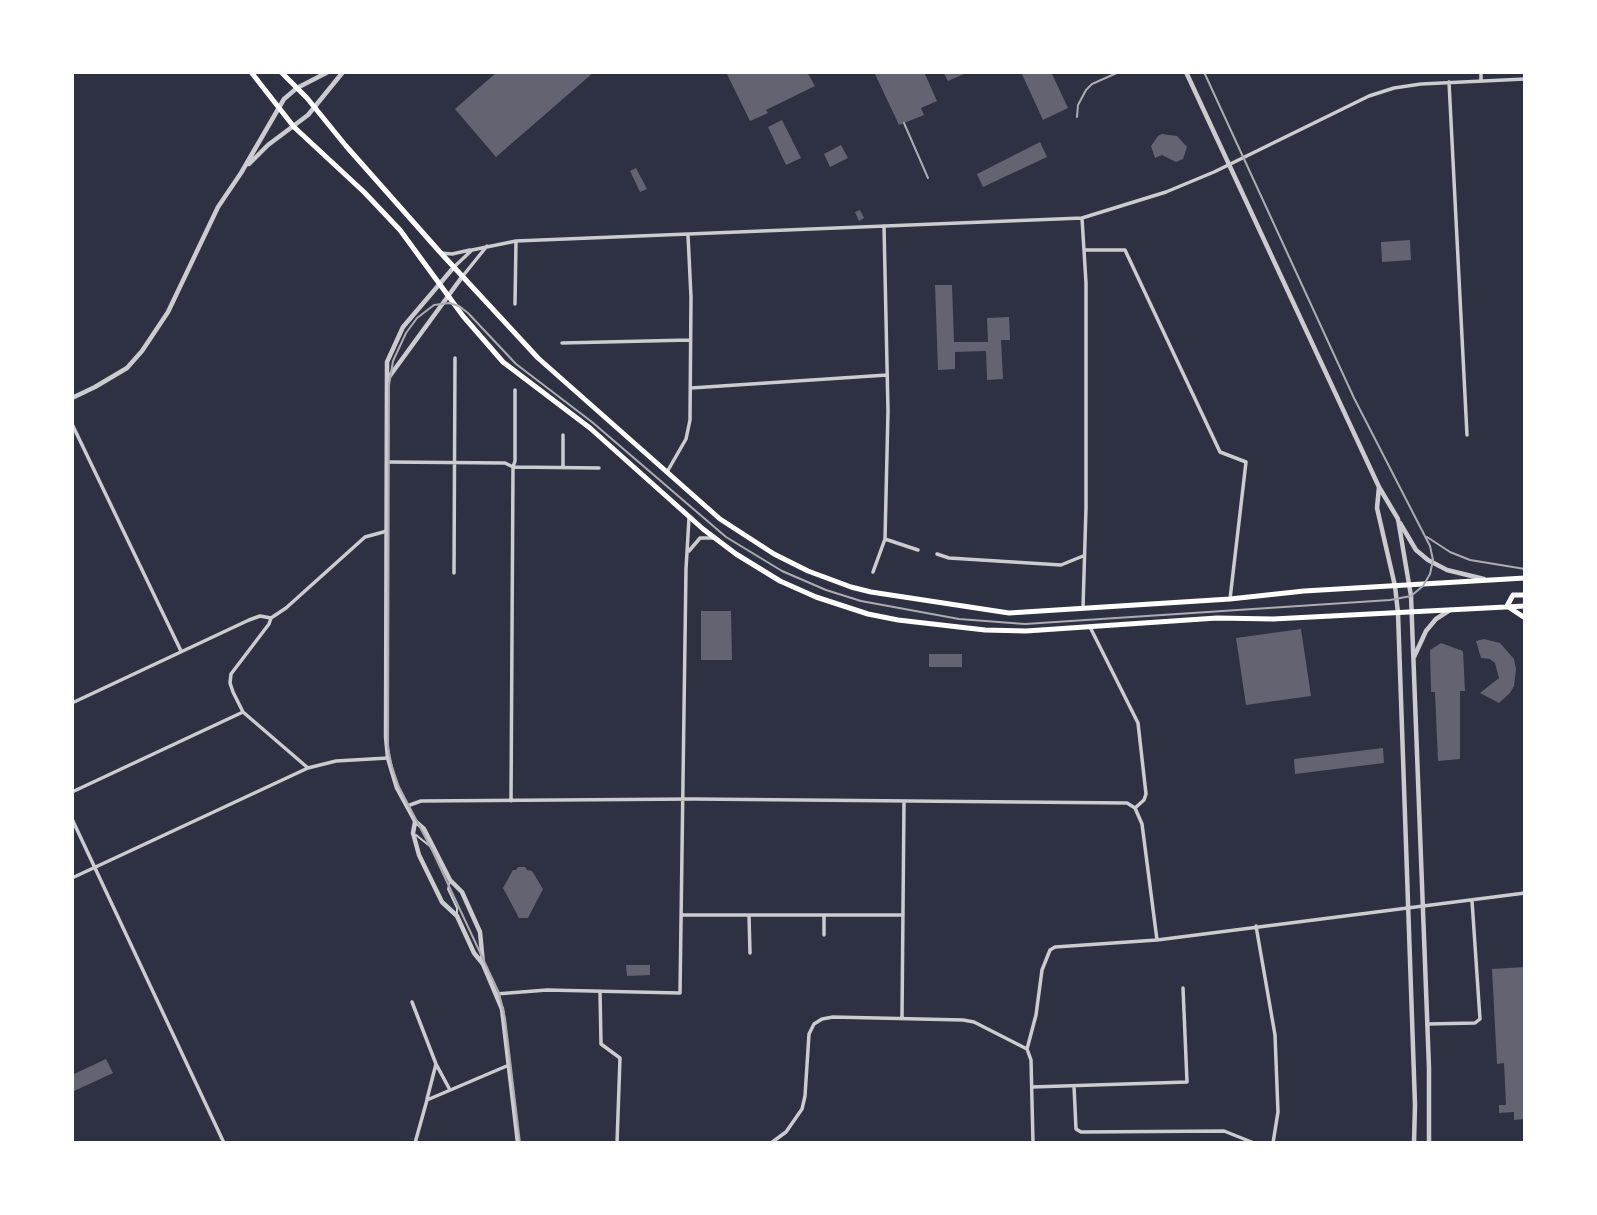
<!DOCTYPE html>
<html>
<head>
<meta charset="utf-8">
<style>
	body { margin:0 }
	#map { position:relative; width:1597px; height:1215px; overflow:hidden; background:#2d3142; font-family:Bitter,serif }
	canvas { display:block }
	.frame { position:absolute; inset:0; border:74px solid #fff; pointer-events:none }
</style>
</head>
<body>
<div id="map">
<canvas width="1597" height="1215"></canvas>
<div class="frame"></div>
</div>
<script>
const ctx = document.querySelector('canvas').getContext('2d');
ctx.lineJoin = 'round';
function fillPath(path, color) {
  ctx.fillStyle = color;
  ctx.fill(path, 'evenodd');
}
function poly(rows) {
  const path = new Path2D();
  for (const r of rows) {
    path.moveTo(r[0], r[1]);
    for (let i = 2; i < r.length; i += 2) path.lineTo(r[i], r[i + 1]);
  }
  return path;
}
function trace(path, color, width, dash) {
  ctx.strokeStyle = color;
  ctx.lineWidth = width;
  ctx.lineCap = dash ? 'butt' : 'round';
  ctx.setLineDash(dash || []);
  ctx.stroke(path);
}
fillPath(poly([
	[497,72,594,72,496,157,455,109],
	[726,72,807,72,815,86,766,110,768,113,750,121],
	[874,72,924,72,937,101,921,108,924,115,899,125],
	[943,72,963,72,964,74,948,81],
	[1021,72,1051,72,1068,108,1043,120],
	[782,120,801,158,786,165,768,127],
	[1162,134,1177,136,1187,147,1183,159,1176,162,1162,155,1155,158,1151,146,1158,136],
	[1040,142,1047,157,983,187,977,174],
	[841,145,848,158,830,167,824,154],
	[636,168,647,189,640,192,630,171],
	[860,210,864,218,859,221,855,212],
	[1410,240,1411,260,1382,262,1381,242],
	[935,285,952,285,954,342,988,342,987,318,1009,317,1010,340,1001,340,1003,379,987,380,986,351,955,352,955,369,938,370],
	[701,611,731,611,732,660,701,660],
	[1301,629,1311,696,1246,705,1236,638],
	[1484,639,1500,643,1514,659,1516,669,1514,686,1510,693,1499,703,1480,693,1499,678,1495,663,1490,659,1481,658,1476,641],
	[1441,643,1463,651,1465,691,1460,691,1460,759,1438,761,1435,692,1431,692,1430,650],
	[929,654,962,654,962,667,929,667],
	[1383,748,1384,763,1295,774,1294,759],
	[518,867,525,867,527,870,532,871,543,889,528,918,519,918,503,888,513,870,516,870],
	[626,965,650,965,650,975,627,976],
	[1525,967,1525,1119,1514,1120,1514,1112,1499,1113,1499,1105,1506,1105,1504,1063,1497,1064,1492,969],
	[106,1059,113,1073,72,1092,72,1075]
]), '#626471');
trace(poly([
	[416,835,431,847],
	[450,881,448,889,457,908,457,915]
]), '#caccd0', 2);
trace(poly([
	[1481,81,1481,72],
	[1449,82,1467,435],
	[1082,218,1086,283,1086,508,1083,608],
	[1086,250,1125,250,1220,452,1246,462,1230,599],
	[441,253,452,254,470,250],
	[454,267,472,250,516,241,1082,218,1166,192,1214,172,1369,96,1394,88,1421,84,1525,79],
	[462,277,487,246],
	[515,304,516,241],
	[562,343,690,340],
	[691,388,887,375],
	[72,424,181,651],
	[387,462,505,463,513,467,599,468],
	[563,468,563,435],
	[667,472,686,439,690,420,691,297,688,235],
	[885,539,918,550],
	[689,551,700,538,713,538],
	[937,554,949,558,1061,565,1083,556],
	[873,572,885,539,888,411,884,226],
	[454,573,455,358],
	[1090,627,1138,723,1146,794,1144,800,1135,808],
	[72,703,249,620,260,616,271,618],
	[308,768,243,712,233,692,230,683,231,674,269,624,271,618,286,608,365,537,387,531],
	[72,792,243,712],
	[511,801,513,467,515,461,515,390],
	[407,806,421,801,694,799,1127,803,1135,808,1142,824,1157,940],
	[72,819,224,1143],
	[72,878,308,768,336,761,388,758],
	[681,915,903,915],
	[749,915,750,953],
	[1256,926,1275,1035,1278,1112,1273,1143],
	[824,935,824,915],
	[600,991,601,1044,620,1058,617,1143],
	[496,994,547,990,680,993,686,569,689,518],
	[412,1002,436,1064],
	[902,1018,904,801],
	[1427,1024,1475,1023,1480,1019,1472,901],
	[1074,1086,1076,1129,1081,1132,1224,1131,1254,1143],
	[1032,1087,1187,1082,1183,988],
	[427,1099,436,1064,450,1090],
	[415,1143,427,1100,509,1065],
	[771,1143,786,1132,802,1109,805,1096,809,1034,814,1024,822,1019,833,1017,963,1020,974,1022,1027,1049],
	[1033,1143,1031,1060,1027,1049,1036,1015,1042,970,1050,950,1055,947,1157,940,1525,893]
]), '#caccd0', 3.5);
trace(poly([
	[1186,72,1379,487,1398,519,1411,596,1429,1068,1429,1143],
	[249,164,268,145,308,115,343,72],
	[454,267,403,327,387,362,386,737,388,758,397,788,415,821,424,829,450,880,462,892,480,932,483,964],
	[389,377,462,277],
	[72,398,95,387,127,368,142,351,168,312,218,207,241,173,284,99,297,88,328,72],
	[1379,487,1377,508,1395,586,1398,613,1415,1105,1414,1143],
	[1400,523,1416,550,1428,560,1447,570,1484,579],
	[1414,657,1426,631,1436,619,1450,610],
	[415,822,413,833,419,855,442,902,457,916,474,953,483,964,502,1009,518,1143]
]), '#caccd0', 4.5);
trace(poly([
	[251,72,294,127,364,192,400,230,463,316,503,362,590,428,703,529,736,554,780,581,816,597,868,614,898,620,985,630,1026,631,1217,618,1273,619,1525,606],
	[281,72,307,98,346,146,439,251,538,358,720,519,774,554,808,571,851,587,871,592,1009,613,1230,599,1304,591,1525,578],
	[1507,606,1513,595,1525,595],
	[1507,606,1525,618]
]), '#fff', 5);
trace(poly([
	[1077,117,1078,105,1086,90,1092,84,1119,72],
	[904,123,928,178],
	[1427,537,1450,552,1470,560,1525,569],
	[520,1143,505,1018,499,993,433,852,399,787,392,767,388,748,389,385,393,361,406,333,417,318,434,305,449,303,459,306,468,313,516,364,592,422,726,537,782,571,826,590,861,601,959,619,1025,624,1390,600,1411,596,1423,586,1430,574,1433,560,1430,546,1354,398,1204,72]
]), '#abadb3', 2);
</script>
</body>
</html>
